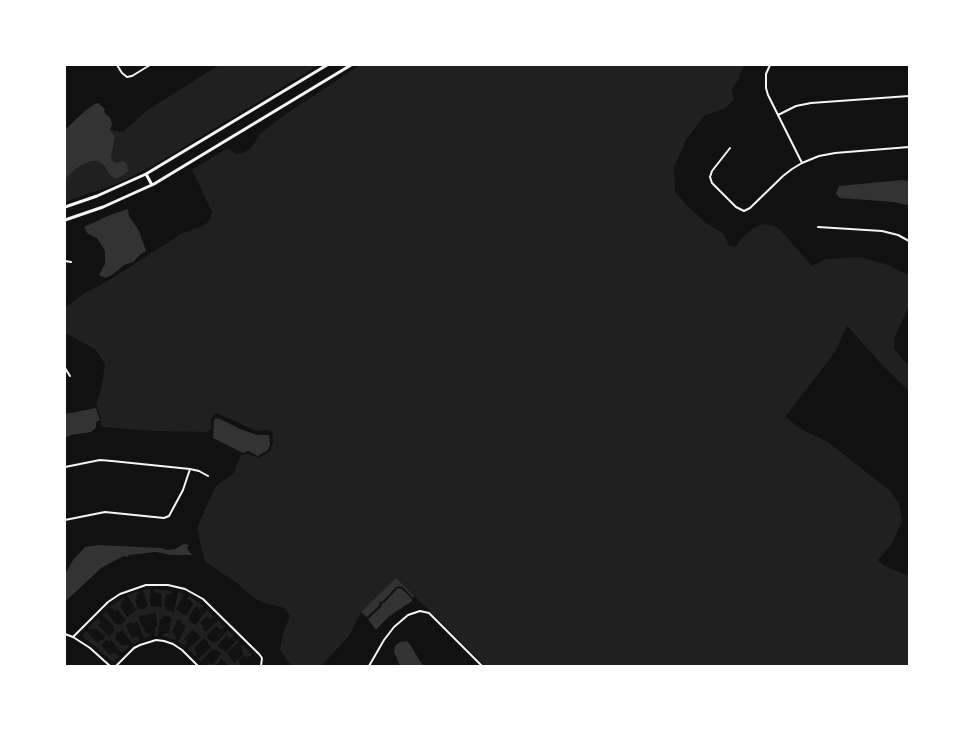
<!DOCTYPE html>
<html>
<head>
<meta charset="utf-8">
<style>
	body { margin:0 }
	#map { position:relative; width:974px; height:731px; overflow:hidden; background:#111; font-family:"PT Sans",sans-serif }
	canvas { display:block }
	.frame { position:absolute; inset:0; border:66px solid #fff; pointer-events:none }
</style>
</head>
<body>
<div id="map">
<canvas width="974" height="731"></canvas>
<div class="frame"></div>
</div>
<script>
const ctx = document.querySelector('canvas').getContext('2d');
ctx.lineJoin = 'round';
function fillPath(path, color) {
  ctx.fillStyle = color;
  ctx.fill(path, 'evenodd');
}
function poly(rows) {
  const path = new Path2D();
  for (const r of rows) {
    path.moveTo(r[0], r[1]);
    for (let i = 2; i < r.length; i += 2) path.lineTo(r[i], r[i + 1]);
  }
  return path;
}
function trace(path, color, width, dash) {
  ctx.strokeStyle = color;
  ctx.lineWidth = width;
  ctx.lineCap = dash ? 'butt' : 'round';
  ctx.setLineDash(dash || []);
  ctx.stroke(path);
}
fillPath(poly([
	[219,65,319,65,154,165,119,183,65,202,65,130,86,110,95,104,98,103,102,106,105,109,104,112,110,118,112,123,111,130,123,132,146,111],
	[360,65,744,65,739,78,732,89,734,100,724,109,705,115,687,138,674,167,675,191,686,205,706,223,724,234,729,246,736,247,740,240,752,229,762,224,773,225,782,232,812,266,826,259,860,257,888,265,909,275,909,306,895,336,894,349,909,366,909,391,887,370,847,326,835,352,785,417,801,429,828,442,889,490,899,503,902,521,893,542,878,560,884,566,909,576,909,666,485,666,396,578,361,612,349,636,321,666,291,666,280,650,283,633,290,616,284,608,261,602,253,597,238,584,206,562,202,552,197,527,216,486,233,474,241,455,248,454,259,458,270,451,273,442,272,432,267,430,257,431,216,413,211,419,211,428,208,432,155,431,101,427,101,418,96,405,101,390,105,364,95,349,65,333,65,308,83,294,108,281,181,234,205,225,210,220,212,212,192,170,226,149,229,149,236,154,245,152,251,148,260,134,280,118],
	[150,589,150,606,162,607,161,594,155,592,154,589,173,591,172,594,170,593,170,595,168,594,166,595,164,606,166,607,166,610,174,612,178,592,184,594,176,609,186,616,193,604,191,602,191,601,187,599,189,596,204,606,198,610,198,607,196,607,189,616,190,618,189,620,195,625,207,610,214,617,210,619,207,616,200,623,203,626,202,628,206,632,218,620,225,627,221,630,216,626,206,637,213,643,215,642,216,643,228,630,234,636,232,638,231,637,229,639,227,635,217,646,226,652,237,640,239,642,227,653,234,663,244,654,242,651,243,649,241,647,243,645,252,655,247,658,245,655,238,661,241,664,240,666,229,666,222,659,215,666,205,666,206,664,207,665,209,662,209,664,211,666,221,654,216,649,214,651,212,649,201,662,198,659,211,647,204,638,194,648,197,654,195,656,188,649,201,637,193,630,184,639,186,641,187,641,185,646,178,642,186,626,181,623,182,621,178,619,172,632,175,634,174,636,177,638,175,640,163,636,163,634,169,633,171,617,163,616,163,619,160,619,158,636,155,636,155,627,157,627,156,613,138,616,142,627,144,627,145,632,150,634,150,636,144,638,137,621,132,624,131,622,126,625,132,638,137,636,140,640,133,644,122,630,118,633,117,632,115,641,117,640,122,646,127,644,129,647,122,653,111,640,110,642,107,640,101,645,110,655,114,653,119,656,114,661,111,661,98,649,83,637,83,634,86,631,98,643,101,640,102,641,105,637,96,628,94,630,92,628,90,630,88,628,98,618,101,623,98,625,109,636,115,630,113,628,114,626,102,615,106,611,116,624,118,623,120,625,126,620,118,610,115,611,109,607,123,598,124,600,121,602,122,604,120,606,127,617,136,610,127,595,138,591,139,594,136,595,137,599,135,600,138,609,144,609,144,608,148,606,143,590]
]), '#202020');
fillPath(poly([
	[98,103,105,109,104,112,110,118,112,123,110,130,115,137,111,156,112,160,115,163,124,161,128,166,127,168,129,170,122,176,115,179,108,172,105,166,98,161,91,161,81,165,73,171,65,179,65,130,86,110,95,104],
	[902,180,909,181,909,204,906,205,894,202,840,198,836,194,839,186],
	[128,209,129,216,139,231,146,251,141,254,133,262,124,265,112,275,105,278,99,275,105,264,105,251,97,238,88,234,84,227,110,215],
	[96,408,100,420,96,422,96,428,91,432,71,435,65,438,65,414],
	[216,418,220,419,240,429,257,435,269,435,270,445,268,450,258,456,248,451,243,453,213,438,214,420],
	[184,544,189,545,187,548,192,555,169,555,163,553,155,552,129,555,127,557,124,556,118,559,101,568,65,602,65,574,73,560,85,547,98,545,161,548,168,550,175,549],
	[396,578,414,596,413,598,403,587,397,586,383,601,380,602,379,606,367,617,361,612],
	[398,588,402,589,412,599,412,601,388,617,376,630,368,619,381,607,382,603,384,603],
	[407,641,411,646,423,666,400,666,394,652,395,646,400,642]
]), '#333');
trace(poly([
	[117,65,122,73,127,77,132,76,150,65],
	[770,65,766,74,766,88,768,95,802,163],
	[778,115,796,106,811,103,909,96],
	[730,148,712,171,710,177,712,183,736,207,744,211,750,208,783,176,792,169,802,163,819,156,835,153,909,147],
	[818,227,882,231,898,235,909,241],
	[65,261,71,262],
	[65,368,70,376],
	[65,467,100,460,112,461,190,469,199,471,208,476],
	[65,520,105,512,164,518,169,516,183,490,190,469],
	[65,634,73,637,90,648,110,666],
	[73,637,108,602,120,594,146,585,168,585,185,589,203,599,259,654,262,658,261,666],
	[116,666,134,648,140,645,156,640,164,641,173,644,182,650,198,666],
	[369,666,384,640,394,627,408,615,420,611,429,613,482,666]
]), '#f5f5f5', 2);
trace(poly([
	[146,174,152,185],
	[65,207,97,196,146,174,327,65],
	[65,220,103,207,154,184,351,65]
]), '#f5f5f5', 3);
</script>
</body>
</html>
